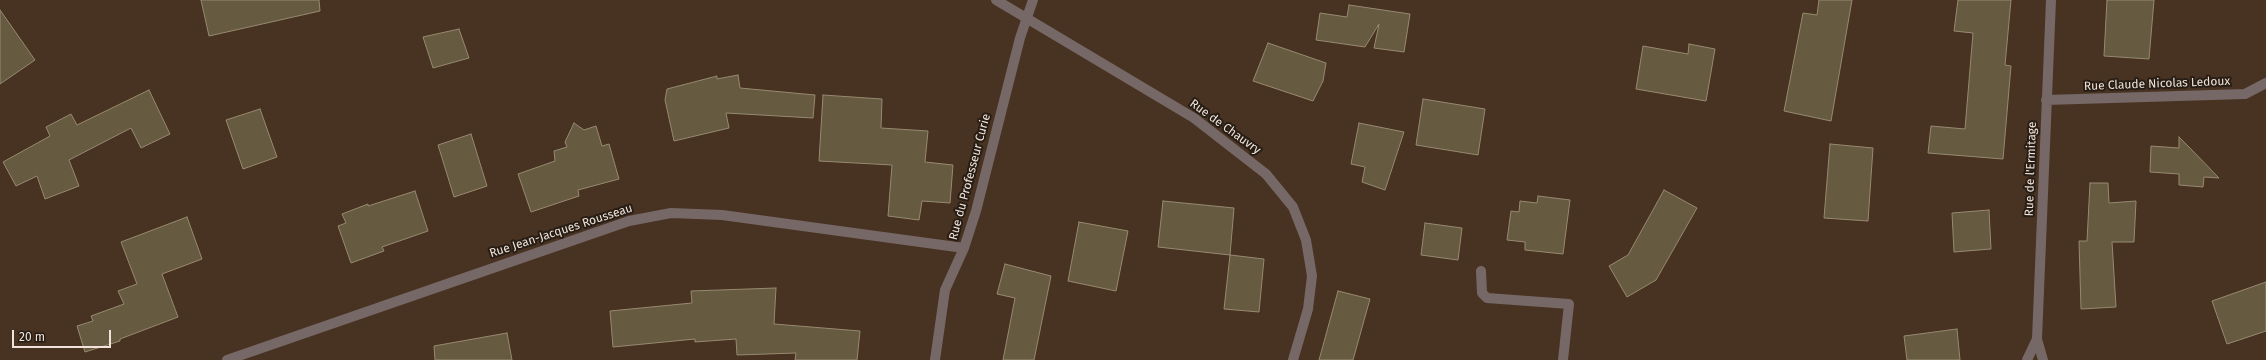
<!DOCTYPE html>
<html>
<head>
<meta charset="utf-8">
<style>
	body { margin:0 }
	#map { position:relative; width:2266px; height:360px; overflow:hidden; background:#483222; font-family:"Fira Sans",sans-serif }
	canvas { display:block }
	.scale { position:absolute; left:12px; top:330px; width:99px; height:18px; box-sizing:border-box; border:2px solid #f1e3d9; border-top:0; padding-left:5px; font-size:12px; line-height:14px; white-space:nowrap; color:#f1e3d9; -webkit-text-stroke:3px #261d15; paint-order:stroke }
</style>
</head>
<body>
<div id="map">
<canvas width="2266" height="360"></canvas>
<div class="scale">20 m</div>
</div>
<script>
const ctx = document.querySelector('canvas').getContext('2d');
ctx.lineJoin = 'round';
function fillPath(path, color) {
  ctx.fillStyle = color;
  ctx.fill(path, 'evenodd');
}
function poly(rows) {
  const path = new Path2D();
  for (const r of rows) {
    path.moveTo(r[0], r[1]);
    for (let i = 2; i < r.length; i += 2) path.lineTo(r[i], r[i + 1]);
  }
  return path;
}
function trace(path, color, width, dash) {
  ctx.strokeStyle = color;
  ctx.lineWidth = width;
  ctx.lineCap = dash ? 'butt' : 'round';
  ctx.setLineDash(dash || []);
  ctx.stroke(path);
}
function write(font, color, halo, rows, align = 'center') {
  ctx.font = font + ' "Fira Sans",sans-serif';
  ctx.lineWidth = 4;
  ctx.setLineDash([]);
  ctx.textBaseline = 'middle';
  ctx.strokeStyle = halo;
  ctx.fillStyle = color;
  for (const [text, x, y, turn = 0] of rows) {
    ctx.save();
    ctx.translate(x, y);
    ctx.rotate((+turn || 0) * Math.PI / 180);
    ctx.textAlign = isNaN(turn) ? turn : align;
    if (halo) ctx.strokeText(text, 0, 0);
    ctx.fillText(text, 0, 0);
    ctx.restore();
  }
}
const building = poly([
	[201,0,319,0,320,11,209,36,201,0],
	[1819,0,1852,0,1831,121,1784,111,1803,13,1817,15,1819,0],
	[1958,0,2011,0,2005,65,2011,66,2003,159,1928,153,1931,126,1965,129,1973,33,1954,31,1958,0],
	[2107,0,2154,0,2149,59,2104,56,2107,0],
	[1349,5,1410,14,1404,52,1374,48,1379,24,1365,47,1316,40,1320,13,1347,17,1349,5],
	[0,10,35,60,0,84,0,10],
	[459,29,469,58,433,68,423,37,459,29],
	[1268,43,1326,63,1323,81,1313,101,1253,81,1268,43],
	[1689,44,1715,49,1706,101,1636,89,1643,46,1688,54,1689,44],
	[738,75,740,88,815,95,813,118,726,113,729,128,674,141,665,100,667,89,717,76,717,79,738,75],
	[149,90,170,134,141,148,131,128,69,160,79,186,45,199,37,176,16,186,3,162,50,136,46,127,71,114,77,125,149,90],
	[823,95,882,99,881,128,928,131,925,162,953,165,950,203,922,201,919,220,888,216,892,165,819,161,823,95],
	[1423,99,1485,109,1478,155,1416,145,1423,99],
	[260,109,277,157,243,169,226,120,260,109],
	[574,123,584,130,596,126,602,146,609,144,619,179,578,190,579,196,531,212,518,174,555,161,554,151,567,147,565,142,574,123],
	[1359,123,1404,132,1385,190,1362,182,1365,167,1351,164,1359,123],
	[471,134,487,186,454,197,438,145,471,134],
	[2179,137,2190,148,2219,178,2204,177,2203,187,2179,185,2179,174,2150,172,2151,146,2179,148,2179,137],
	[1830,144,1873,148,1868,221,1824,218,1830,144],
	[2090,183,2108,183,2109,203,2136,201,2134,242,2112,242,2116,307,2081,309,2079,241,2087,241,2090,183],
	[1664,190,1697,208,1656,280,1627,297,1609,266,1628,255,1664,190],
	[415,191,428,231,382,247,384,251,351,263,338,226,346,223,342,214,368,204,368,206,415,191],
	[1538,196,1570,200,1563,254,1525,250,1525,242,1507,240,1511,211,1519,212,1520,201,1537,203,1538,196],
	[1163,201,1234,208,1230,255,1158,247,1163,201],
	[1989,210,1991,249,1954,252,1952,213,1989,210],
	[187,217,202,259,162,274,178,317,120,339,120,341,85,352,77,326,93,321,91,316,124,304,118,291,137,284,121,242,187,217],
	[1079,222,1128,231,1116,291,1068,281,1079,222],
	[1425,223,1462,228,1458,260,1421,255,1425,223],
	[1230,255,1264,259,1259,312,1224,309,1230,255],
	[1005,264,1051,276,1034,360,1003,360,1015,298,997,294,1005,264],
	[2266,282,2266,331,2227,344,2212,301,2266,282],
	[776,288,774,324,860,331,857,360,795,360,796,353,737,355,736,339,695,342,695,339,613,347,610,311,692,303,691,291,776,288],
	[1338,291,1370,299,1353,360,1319,360,1338,291],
	[1957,329,1960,360,1907,360,1904,336,1957,329],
	[507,333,512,360,435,360,434,346,507,333]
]);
fillPath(building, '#665a41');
trace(building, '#978a70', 1);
trace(poly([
	[996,0,1194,118,1266,174,1293,207,1306,240,1312,276,1308,309,1293,360],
	[2046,100,2245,94,2266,83],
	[1481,271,1482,293,1487,298,1569,304,1563,360],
	[227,360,629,221,671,213,722,215,964,248],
	[935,360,945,290,964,248,976,211,1020,38,1033,0],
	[2027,360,2037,339],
	[2043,360,2037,339,2051,0]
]), '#766866', 10);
write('12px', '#f1e3d9', '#261d15', [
	["Rue Claude Nicolas Ledoux",2157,84,-2],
	["Rue de Chauvry",1225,127,36],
	["Rue de l'Ermitage",2031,169,-88],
	["Rue du Professeur Curie",970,177,-75],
	["Rue Jean-Jacques Rousseau",561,231,-18]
]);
</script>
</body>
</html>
